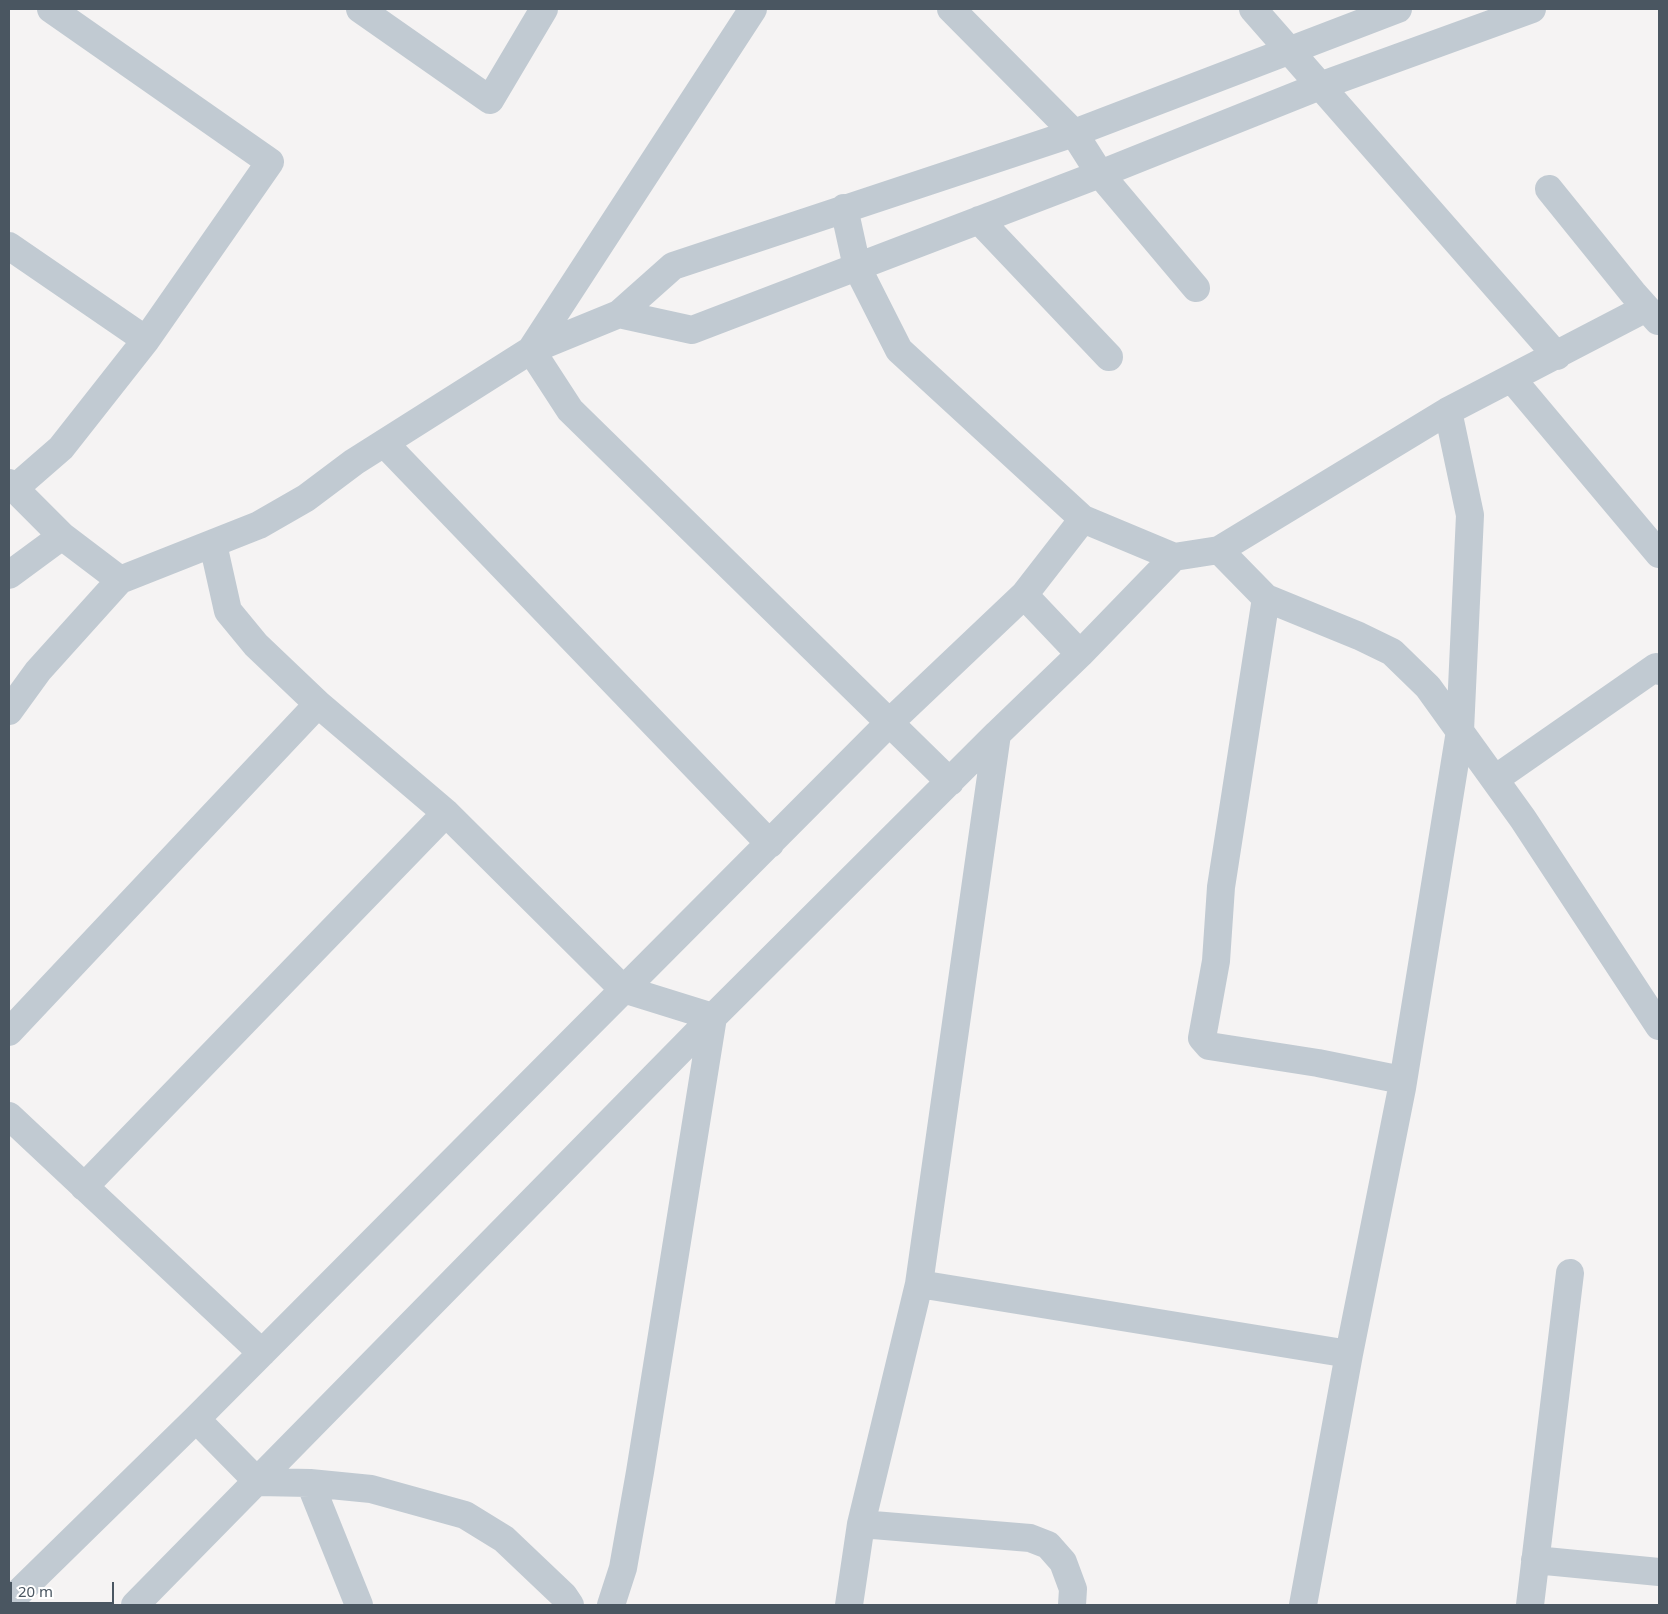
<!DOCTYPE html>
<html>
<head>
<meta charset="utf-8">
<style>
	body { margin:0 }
	#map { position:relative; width:1668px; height:1614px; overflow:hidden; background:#f5f3f3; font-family:"Noto Sans",sans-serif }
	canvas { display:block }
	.frame { position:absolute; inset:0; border:10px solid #4a5661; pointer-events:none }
	.scale { position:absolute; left:10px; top:1582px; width:104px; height:22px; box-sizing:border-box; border:2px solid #4a5661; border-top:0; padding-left:6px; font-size:15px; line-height:18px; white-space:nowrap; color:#4a5661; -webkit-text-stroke:4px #fff; paint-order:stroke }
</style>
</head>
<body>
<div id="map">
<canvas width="1668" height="1614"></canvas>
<div class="frame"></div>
<div class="scale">20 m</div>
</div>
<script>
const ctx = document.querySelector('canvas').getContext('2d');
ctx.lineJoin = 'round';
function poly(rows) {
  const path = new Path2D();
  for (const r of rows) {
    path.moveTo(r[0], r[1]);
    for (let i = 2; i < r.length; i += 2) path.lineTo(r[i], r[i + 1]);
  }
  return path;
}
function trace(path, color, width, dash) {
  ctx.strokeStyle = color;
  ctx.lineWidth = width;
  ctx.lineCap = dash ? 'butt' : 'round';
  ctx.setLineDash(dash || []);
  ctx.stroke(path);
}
trace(poly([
	[360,9,490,100,544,9],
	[951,9,1074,133,1100,174,1196,288],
	[1253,9,1557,356],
	[1549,189,1633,293,1658,321],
	[844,208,857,267,899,350,1083,519,1174,557,1080,654],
	[979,220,1109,357],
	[9,246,146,340],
	[619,314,692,330,1100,174,1320,86,1532,9],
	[531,350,570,410,950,782],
	[531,350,753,9],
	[1512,379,1659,554],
	[384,443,770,844],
	[9,483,62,536,120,580],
	[15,488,61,448,146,340,270,162,51,9],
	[213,544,228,611,256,645,318,704,446,813,623,989,713,1017,640,1472,623,1568,611,1605],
	[1219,550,1266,598,1221,887,1216,961,1202,1038,1209,1046,1318,1063,1397,1079,1402,1088,1349,1354,1303,1605],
	[1174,557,1219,550,1448,411,1646,308],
	[9,575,62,536],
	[1266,598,1359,636,1392,652,1428,687,1523,819,1659,1026],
	[9,711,38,671,120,580,259,525,306,498,354,462,531,350,619,314,673,266,1074,133,1398,9],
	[1495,779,1656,667,1659,671],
	[9,1032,318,704],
	[1402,1088,1460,731,1470,515,1448,411],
	[9,1116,262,1353],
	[84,1187,446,813],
	[919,1284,1349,1354],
	[196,1419,258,1482,310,1483,371,1489,465,1515,504,1539,564,1596,570,1605],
	[310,1483,359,1605],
	[861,1524,1030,1538,1048,1545,1063,1562,1073,1589,1072,1605],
	[1535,1560,1659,1572],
	[9,1602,196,1419,890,722,1024,595,1083,519],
	[135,1605,713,1017,997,734],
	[849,1605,861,1524,919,1284,997,734,1080,654,1024,595],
	[1530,1605,1570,1273]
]), '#c1cad2', 28);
</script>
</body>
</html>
